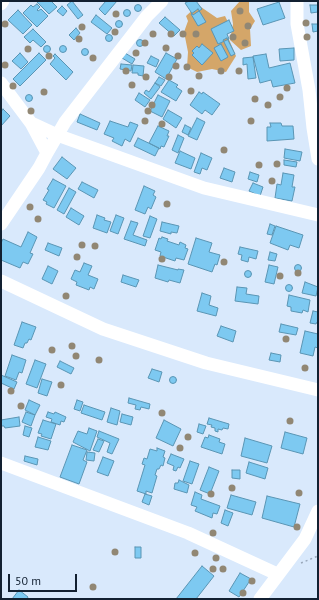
<!DOCTYPE html>
<html>
<head>
<meta charset="utf-8">
<style>
	body { margin:0 }
	#map { position:relative; width:319px; height:600px; overflow:hidden; background:#d9e9fc; font-family:"PT Sans",sans-serif }
	canvas { display:block }
	.frame { position:absolute; inset:0; border:2px solid #122031; pointer-events:none }
	.scale { position:absolute; left:8px; top:574px; width:69px; height:18px; box-sizing:border-box; border:2px solid #122031; border-top:0; padding-left:5px; font-size:12px; line-height:14px; white-space:nowrap; color:#122031; -webkit-text-stroke:3px #d9e9fc; paint-order:stroke }
</style>
</head>
<body>
<div id="map">
<canvas width="319" height="600"></canvas>
<div class="frame"></div>
<div class="scale">50 m</div>
</div>
<script>
const ctx = document.querySelector('canvas').getContext('2d');
ctx.lineJoin = 'round';
function fillPath(path, color) {
  ctx.fillStyle = color;
  ctx.fill(path, 'evenodd');
}
function poly(rows) {
  const path = new Path2D();
  for (const r of rows) {
    if (r.length === 3) {
      path.moveTo(r[0] + r[2], r[1]);
      path.arc(r[0], r[1], r[2], 0, 2 * Math.PI);
      continue;
    }
    path.moveTo(r[0], r[1]);
    for (let i = 2; i < r.length; i += 2) path.lineTo(r[i], r[i + 1]);
  }
  return path;
}
function trace(path, color, width, dash) {
  ctx.strokeStyle = color;
  ctx.lineWidth = width;
  ctx.lineCap = dash ? 'butt' : 'round';
  ctx.setLineDash(dash || []);
  ctx.stroke(path);
}
fillPath(poly([
	[240,1,249,1,249,12,255,21,250,29,251,46,241,50,230,40,233,24,231,11],
	[198,5,217,18,225,16,231,28,225,30,236,56,226,72,212,69,197,72,187,67,188,52,184,32,188,21,186,16]
]), '#d4a669');
const building = poly([
	[36,1,51,1,57,7,49,14,36,1],
	[72,1,83,15,78,19,67,5,72,1],
	[106,1,117,1,105,15,99,9,106,1],
	[189,1,196,1,202,9,193,15,185,3,189,1],
	[279,2,285,18,263,25,257,9,279,2],
	[37,4,40,7,37,10,38,11,41,9,48,16,37,27,23,13,31,5,33,7,37,4],
	[138,8,3.5],
	[310,5,318,5,318,12,311,13,310,5],
	[62,6,67,11,63,16,57,11,62,6],
	[198,9,206,22,198,26,191,14,198,9],
	[127,13,3.5],
	[18,10,32,25,23,34,8,20,18,10],
	[96,15,112,28,107,34,91,22,96,15],
	[165,17,180,30,174,36,159,23,165,17],
	[229,20,234,31,227,34,229,39,218,44,211,29,229,20],
	[119,24,3.5],
	[312,24,318,24,318,31,313,32,312,24],
	[76,28,80,33,74,40,69,35,76,28],
	[33,29,46,42,41,47,33,40,30,43,24,37,33,29],
	[109,38,3.5],
	[227,38,235,54,231,56,223,40,227,38],
	[140,43,3.5],
	[202,44,213,53,202,65,192,55,194,53,192,51,197,46,199,48,202,44],
	[221,44,228,57,221,61,214,48,221,44],
	[47,49,3.5],
	[63,49,3.5],
	[294,48,294,60,280,61,279,49,294,48],
	[85,52,3.5],
	[20,53,28,62,21,69,12,61,20,53],
	[39,53,46,60,20,86,13,79,39,53],
	[125,53,135,59,132,64,122,58,125,53],
	[166,53,177,59,166,79,155,72,166,53],
	[55,54,73,72,66,80,50,64,55,58,53,56,55,54],
	[266,54,269,68,290,63,295,83,273,87,271,80,260,83,253,56,266,54],
	[151,56,159,60,156,67,147,63,151,56],
	[253,57,256,78,248,79,247,64,243,65,243,58,253,57],
	[121,64,132,65,131,71,120,69,121,64],
	[133,65,144,66,143,76,138,75,138,73,132,73,133,65],
	[159,77,165,80,161,86,155,83,159,77],
	[169,80,178,85,176,87,182,91,176,101,161,92,169,80],
	[155,83,160,87,151,99,144,93,146,90,149,92,155,83],
	[199,92,202,94,203,92,220,104,212,115,205,110,202,114,190,105,199,92],
	[139,93,150,100,145,107,135,100,139,93],
	[29,98,3.5],
	[158,95,170,101,162,117,150,111,158,95],
	[3,109,10,116,1,126,1,112,3,109],
	[168,110,182,118,176,128,163,119,168,110],
	[80,114,100,123,97,130,77,122,80,114],
	[197,118,205,122,197,140,188,136,197,118],
	[110,121,128,127,130,122,138,125,130,142,125,139,122,146,112,141,114,138,104,134,110,121],
	[270,123,281,123,282,126,293,126,294,139,267,141,267,127,271,127,270,123],
	[185,125,191,128,188,135,182,132,185,125],
	[158,126,169,131,167,136,169,136,164,147,161,146,160,149,149,143,158,126],
	[178,135,184,138,178,153,172,150,178,135],
	[138,138,159,148,155,156,134,146,138,138],
	[285,149,302,152,300,161,284,158,285,149],
	[180,151,195,158,191,169,175,163,180,151],
	[201,153,212,158,207,170,202,168,200,174,194,172,201,153],
	[62,157,76,168,67,179,53,169,62,157],
	[284,160,297,162,296,167,284,165,284,160],
	[224,168,235,172,232,182,220,178,224,168],
	[250,172,259,175,257,182,248,179,250,172],
	[283,173,294,175,292,187,295,187,292,201,275,198,277,184,281,185,283,173],
	[53,179,66,186,54,208,46,204,47,202,43,200,49,190,47,189,53,179],
	[82,182,98,190,94,198,78,189,82,182],
	[253,183,263,187,260,196,249,191,253,183],
	[144,186,155,191,153,195,156,197,151,209,148,207,145,214,135,210,144,186],
	[69,188,76,192,64,214,57,210,69,188],
	[71,208,84,216,79,225,66,217,71,208],
	[97,215,105,218,104,220,111,222,107,233,93,228,97,215],
	[116,215,124,218,118,234,110,231,116,215],
	[150,216,157,219,150,238,143,236,150,216],
	[131,221,138,223,133,235,147,240,145,246,124,239,131,221],
	[162,222,179,226,177,233,171,232,171,234,160,231,162,222],
	[270,224,275,226,272,235,267,234,270,224],
	[276,226,303,235,299,248,290,245,288,250,270,243,276,226],
	[28,232,37,237,30,253,33,254,28,264,23,262,20,268,1,260,1,243,3,239,21,247,28,232],
	[162,237,168,239,167,241,179,245,180,242,186,245,185,248,188,249,184,260,176,258,175,261,160,256,161,252,155,250,159,238,161,239,162,237],
	[196,238,212,243,209,252,220,255,217,265,215,264,212,272,188,264,196,238],
	[48,243,62,248,59,256,45,250,48,243],
	[240,247,258,251,256,259,249,257,248,262,241,260,242,255,238,254,240,247],
	[270,252,277,254,275,261,268,260,270,252],
	[84,263,92,266,88,275,98,279,94,289,90,287,89,290,76,285,77,282,71,279,75,270,80,272,84,263],
	[298,268,3.5],
	[158,265,178,270,178,269,184,270,180,283,169,280,168,282,155,278,158,265],
	[269,265,278,267,274,284,265,282,269,265],
	[48,266,58,271,52,284,42,279,48,266],
	[248,274,3.5],
	[123,275,139,280,136,287,121,282,123,275],
	[305,282,318,287,316,296,302,293,305,282],
	[289,288,3.5],
	[237,287,247,288,246,294,259,296,258,304,235,301,237,287],
	[202,293,211,296,209,305,218,308,216,316,197,311,202,293],
	[289,295,310,300,308,312,303,310,302,313,291,311,291,307,287,306,289,295],
	[313,311,318,312,318,322,317,322,316,324,310,323,313,311],
	[22,322,36,327,31,340,29,339,27,343,25,343,23,348,14,345,22,322],
	[281,324,298,328,296,335,279,332,281,324],
	[221,326,236,331,233,342,217,336,221,326],
	[305,331,318,334,318,348,315,347,313,356,300,353,305,331],
	[271,353,281,355,280,362,269,360,271,353],
	[12,355,26,360,22,373,19,372,16,380,5,376,12,355],
	[35,360,46,364,37,388,26,384,35,360],
	[60,361,74,368,71,374,57,367,60,361],
	[152,369,162,372,159,382,148,378,152,369],
	[1,375,17,382,14,389,1,383,1,375],
	[173,380,3.5],
	[42,379,52,382,47,396,38,393,42,379],
	[129,398,150,404,149,409,141,407,140,410,135,409,136,405,128,403,129,398],
	[29,400,40,405,35,415,25,410,29,400],
	[77,400,83,402,80,411,74,409,77,400],
	[84,405,105,412,102,420,81,413,84,405],
	[111,408,120,411,117,425,107,422,111,408],
	[26,412,35,415,31,426,22,422,26,412],
	[48,412,54,414,55,412,66,417,64,422,61,421,60,425,51,422,52,419,46,417,48,412],
	[122,414,133,417,131,425,120,422,122,414],
	[19,417,20,426,5,428,4,426,1,426,1,420,19,417],
	[209,418,229,424,228,429,223,428,222,430,218,429,218,432,215,431,215,428,211,427,212,425,207,424,209,418],
	[43,420,56,424,51,439,41,436,42,434,38,433,43,420],
	[164,420,181,429,173,446,156,438,164,420],
	[199,424,206,426,203,434,197,432,199,424],
	[25,426,32,428,29,437,23,435,25,426],
	[89,428,97,431,90,451,73,442,78,431,87,434,89,428],
	[99,431,119,439,112,454,107,452,110,443,97,437,99,431],
	[285,432,307,438,303,454,281,448,285,432],
	[209,435,220,439,219,442,225,444,222,454,201,447,205,437,208,438,209,435],
	[38,437,51,441,48,450,35,447,38,437],
	[245,438,272,446,267,463,241,456,245,438],
	[98,439,104,441,99,452,93,450,98,439],
	[72,445,87,450,83,460,87,462,79,484,60,477,72,445],
	[157,448,165,451,163,457,165,458,163,466,161,465,159,469,157,469,155,475,157,476,152,493,146,491,146,494,137,491,145,465,142,464,144,458,147,459,150,449,157,451,157,448],
	[87,452,95,453,94,461,86,460,87,452],
	[171,454,184,459,180,468,178,467,176,471,173,470,174,466,167,463,171,454],
	[25,456,38,459,37,465,24,461,25,456],
	[103,457,114,461,108,476,97,472,103,457],
	[190,461,199,464,192,484,183,481,190,461],
	[249,462,268,468,265,479,246,473,249,462],
	[209,467,219,471,210,494,200,490,209,467],
	[232,470,240,470,240,479,232,478,232,470],
	[179,480,189,485,187,493,174,489,175,483,178,483,179,480],
	[195,492,202,495,201,499,220,506,217,514,213,513,212,518,195,511,197,507,191,505,195,492],
	[145,494,152,496,149,505,142,502,145,494],
	[231,495,256,502,252,515,227,508,231,495],
	[267,496,300,504,294,527,262,518,267,496],
	[225,510,233,513,228,526,221,523,225,510],
	[135,547,141,547,141,558,135,558,135,547],
	[202,566,214,576,196,599,176,599,202,566],
	[240,573,251,579,239,597,229,591,240,573],
	[19,590,28,597,27,599,12,599,19,590]
]);
fillPath(building, '#7dc9f1');
trace(building, '#5a95b4', 1);
trace(poly([
	[301,563,318,556]
]), '#9aa9bb', 1.5, [2, 3]);
trace(poly([
	[297,1,297,24,309,90,313,128,318,159],
	[1,4,3,1],
	[1,83,31,123,47,153],
	[31,123,57,135,204,188,318,215],
	[1,224,39,168,47,153,65,122,147,16,162,1],
	[1,281,103,329,206,363,318,390],
	[1,463,188,533,277,574],
	[260,599,305,539,318,511]
]), '#fff', 13);
ctx.fillStyle = '#918774';
for (const [x, y] of [
	[240,11],
	[116,14],
	[306,23],
	[5,24],
	[248,26],
	[82,27],
	[115,32],
	[153,34],
	[171,34],
	[183,34],
	[196,34],
	[233,37],
	[307,37],
	[79,39],
	[145,43],
	[245,43],
	[166,48],
	[28,49],
	[136,53],
	[49,56],
	[178,56],
	[93,58],
	[5,65],
	[176,66],
	[187,67],
	[126,71],
	[221,71],
	[239,71],
	[199,76],
	[146,77],
	[169,77],
	[132,85],
	[13,86],
	[287,88],
	[191,91],
	[44,92],
	[280,97],
	[255,99],
	[152,105],
	[268,105],
	[31,111],
	[148,111],
	[145,121],
	[251,121],
	[162,124],
	[224,150],
	[277,164],
	[259,165],
	[272,181],
	[167,204],
	[30,207],
	[38,219],
	[82,245],
	[95,246],
	[77,257],
	[162,259],
	[224,262],
	[298,273],
	[280,276],
	[66,296],
	[286,339],
	[72,346],
	[52,350],
	[76,356],
	[99,360],
	[305,368],
	[61,385],
	[11,391],
	[21,406],
	[162,413],
	[290,421],
	[188,437],
	[180,448],
	[232,488],
	[299,493],
	[211,494],
	[297,527],
	[213,533],
	[115,552],
	[195,553],
	[216,558],
	[213,569],
	[223,569],
	[252,581],
	[93,587],
	[243,593]
]) {
  ctx.beginPath();
  ctx.arc(x, y, 3.5, 0, 2 * Math.PI);
  ctx.fill();
}
</script>
</body>
</html>
